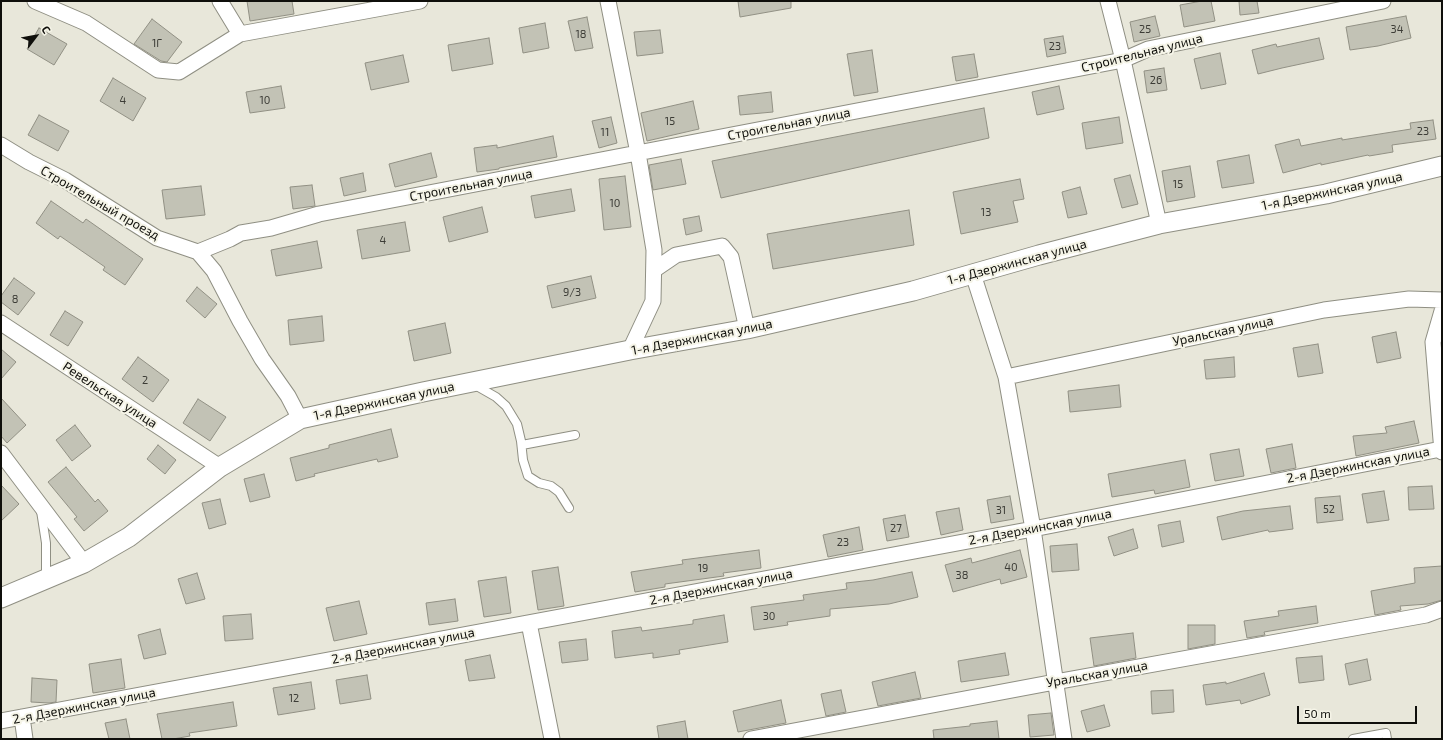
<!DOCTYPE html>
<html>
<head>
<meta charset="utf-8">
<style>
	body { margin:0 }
	#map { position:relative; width:1443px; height:740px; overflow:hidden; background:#e8e7da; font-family:"Exo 2",sans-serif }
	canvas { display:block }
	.frame { position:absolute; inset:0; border:2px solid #0f0f0b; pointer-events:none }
	.north { position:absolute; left:16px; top:16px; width:40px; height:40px; -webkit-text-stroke:3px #f5f4e7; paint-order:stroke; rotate:58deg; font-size:11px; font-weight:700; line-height:16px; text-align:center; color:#0f0f0b }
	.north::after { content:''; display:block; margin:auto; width:14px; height:18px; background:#0f0f0b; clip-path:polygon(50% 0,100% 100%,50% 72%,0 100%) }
	.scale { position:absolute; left:1297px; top:706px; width:120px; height:18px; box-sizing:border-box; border:2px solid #0f0f0b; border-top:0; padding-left:5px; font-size:12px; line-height:14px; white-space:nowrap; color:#0f0f0b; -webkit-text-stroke:3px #f5f4e7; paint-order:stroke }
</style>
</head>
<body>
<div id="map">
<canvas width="1443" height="740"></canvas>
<div class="frame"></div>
<div class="north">С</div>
<div class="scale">50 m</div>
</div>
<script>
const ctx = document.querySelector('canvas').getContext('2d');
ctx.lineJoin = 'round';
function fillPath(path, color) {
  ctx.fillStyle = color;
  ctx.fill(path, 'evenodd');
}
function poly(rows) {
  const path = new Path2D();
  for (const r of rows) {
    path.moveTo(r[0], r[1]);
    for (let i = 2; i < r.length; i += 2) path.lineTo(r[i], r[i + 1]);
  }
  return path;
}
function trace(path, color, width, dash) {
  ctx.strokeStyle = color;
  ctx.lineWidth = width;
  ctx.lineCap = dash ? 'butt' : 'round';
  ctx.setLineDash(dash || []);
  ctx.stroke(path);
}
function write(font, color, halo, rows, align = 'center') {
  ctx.font = font + ' "Exo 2",sans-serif';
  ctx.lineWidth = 4;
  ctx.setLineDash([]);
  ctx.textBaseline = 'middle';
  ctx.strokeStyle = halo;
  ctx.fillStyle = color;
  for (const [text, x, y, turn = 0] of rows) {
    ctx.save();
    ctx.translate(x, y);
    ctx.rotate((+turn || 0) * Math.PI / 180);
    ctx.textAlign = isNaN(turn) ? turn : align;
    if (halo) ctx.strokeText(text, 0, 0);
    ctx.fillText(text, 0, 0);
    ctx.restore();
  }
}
const building = poly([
	[247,1,292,1,294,14,250,21,247,1],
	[738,1,791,1,791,8,740,17,738,1],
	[1202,1,1211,1,1215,21,1184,27,1180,5,1202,1],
	[1239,1,1257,1,1259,13,1240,15,1239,1],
	[1155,16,1160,36,1134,42,1130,22,1155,16],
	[1406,16,1411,38,1378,46,1350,50,1346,27,1406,16],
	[587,17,593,48,575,51,568,21,587,17],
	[152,19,182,42,167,62,161,61,134,44,152,19],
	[545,23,549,48,523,53,519,28,545,23],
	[39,28,67,44,54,65,27,49,39,28],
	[660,30,663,53,637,56,634,32,660,30],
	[1063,36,1066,53,1047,57,1044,39,1063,36],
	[489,38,493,64,452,71,448,45,489,38],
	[1319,38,1324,59,1282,68,1258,74,1252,50,1276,44,1277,47,1319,38],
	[872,50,878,92,854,96,847,54,872,50],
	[1220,53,1226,84,1201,89,1194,59,1220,53],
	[974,54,978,77,956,81,952,57,974,54],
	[403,55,409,82,371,90,365,63,403,55],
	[1164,68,1167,90,1147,93,1144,71,1164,68],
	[113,78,146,98,133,121,100,101,113,78],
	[281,86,285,108,250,113,246,92,281,86],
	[1059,86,1064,109,1037,115,1032,92,1059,86],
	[771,92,773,112,740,115,738,96,771,92],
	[693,101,699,129,647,141,641,113,693,101],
	[984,108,989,138,721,198,712,161,984,108],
	[39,115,69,131,58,151,28,135,39,115],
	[611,117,617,143,599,148,592,121,611,117],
	[1119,117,1123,143,1086,149,1082,123,1119,117],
	[1433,120,1436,139,1392,145,1393,152,1369,156,1368,155,1321,165,1321,163,1283,173,1275,145,1299,139,1301,146,1342,138,1342,140,1411,129,1410,123,1433,120],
	[553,136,557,157,499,168,499,169,477,172,474,148,497,145,497,148,553,136],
	[431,153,437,177,395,187,389,164,431,153],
	[1249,155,1254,183,1222,188,1217,161,1249,155],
	[681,159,686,184,653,190,649,165,681,159],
	[1190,166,1195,197,1167,202,1162,171,1190,166],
	[363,173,366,191,344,196,340,178,363,173],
	[1130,175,1138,204,1122,208,1114,179,1130,175],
	[625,176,631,227,604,230,599,179,625,176],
	[1020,179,1024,199,1013,201,1018,222,961,234,953,192,1020,179],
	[312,185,315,206,293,209,290,187,312,185],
	[201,186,205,215,166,219,162,190,201,186],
	[1080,187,1087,214,1068,218,1062,192,1080,187],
	[571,189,575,211,535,218,531,196,571,189],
	[51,201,83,223,86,219,143,259,125,285,103,270,105,267,60,236,58,239,36,223,51,201],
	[482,207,488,232,449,242,443,217,482,207],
	[909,210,914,245,773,269,767,234,909,210],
	[699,216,702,231,686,235,683,219,699,216],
	[405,222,410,251,362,259,357,230,405,222],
	[317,241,322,268,276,276,271,250,317,241],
	[591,276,596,298,552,308,547,286,591,276],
	[14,278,35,293,18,315,1,302,1,296,14,278],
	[197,287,217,304,205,318,186,301,197,287],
	[65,311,83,322,68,346,50,335,65,311],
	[322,316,324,341,290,345,288,320,322,316],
	[445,323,451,353,414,361,408,331,445,323],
	[1396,332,1401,358,1377,363,1372,337,1396,332],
	[1318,344,1323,373,1298,377,1293,348,1318,344],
	[1,349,16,362,1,379,1,349],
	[138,357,169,380,153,402,122,379,138,357],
	[1234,357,1235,377,1206,379,1204,360,1234,357],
	[1119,385,1121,407,1070,412,1068,391,1119,385],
	[1,398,26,425,7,443,1,436,1,398],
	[198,399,226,417,210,441,183,423,198,399],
	[1414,421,1419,443,1356,456,1353,436,1387,433,1385,427,1414,421],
	[75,425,91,446,72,461,56,440,75,425],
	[391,429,398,457,378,462,377,459,314,474,315,476,296,481,290,458,329,448,329,445,391,429],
	[1292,444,1296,468,1271,473,1266,449,1292,444],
	[158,445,176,460,165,474,147,459,158,445],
	[1239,449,1244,476,1215,481,1210,454,1239,449],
	[1185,460,1190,487,1155,494,1154,490,1112,497,1108,474,1185,460],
	[66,467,95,502,98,499,108,511,84,531,74,519,77,517,48,482,66,467],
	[264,474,270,497,250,502,244,479,264,474],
	[1,485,19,504,1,521,1,485],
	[1432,486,1434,509,1409,510,1408,487,1432,486],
	[1384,491,1389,520,1367,523,1362,494,1384,491],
	[1010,496,1014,519,991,523,987,500,1010,496],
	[1340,496,1343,520,1317,523,1315,498,1340,496],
	[220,499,226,524,209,529,202,503,220,499],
	[1290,506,1293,529,1269,532,1268,530,1222,540,1217,517,1243,511,1290,506],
	[959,508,963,530,941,535,936,512,959,508],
	[905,515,909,537,887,541,883,519,905,515],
	[1180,521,1184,542,1162,547,1158,525,1180,521],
	[859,527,863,550,828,557,823,535,859,527],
	[1133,529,1138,548,1114,556,1108,537,1133,529],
	[1077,544,1079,570,1052,572,1050,546,1077,544],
	[759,550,761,568,723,573,724,576,665,584,665,587,635,592,631,572,683,564,682,560,759,550],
	[1020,550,1027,577,1001,584,1000,579,953,592,945,565,971,558,972,563,1020,550],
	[1442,566,1442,600,1428,604,1400,606,1401,610,1375,615,1371,591,1415,583,1414,568,1442,566],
	[558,567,564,606,538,610,532,571,558,567],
	[912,572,918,597,889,604,830,609,830,616,787,622,788,625,754,630,751,607,804,600,803,595,847,589,846,583,873,580,912,572],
	[197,573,205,599,186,604,178,579,197,573],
	[506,577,511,613,484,617,478,581,506,577],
	[455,599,458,621,429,625,426,603,455,599],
	[359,601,367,634,334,641,326,608,359,601],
	[1316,606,1318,623,1264,632,1265,635,1247,638,1244,621,1279,616,1278,611,1316,606],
	[251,614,253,639,225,641,223,616,251,614],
	[724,615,728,642,679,650,680,654,653,658,653,653,615,658,612,631,641,627,642,631,693,624,693,620,724,615],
	[1188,625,1215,625,1215,644,1188,649,1188,625],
	[160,629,166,654,144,659,138,635,160,629],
	[1133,633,1136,658,1094,666,1090,638,1133,633],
	[586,639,588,660,562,663,559,642,586,639],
	[1005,653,1009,675,961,682,958,661,1005,653],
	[490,655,495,678,469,681,465,660,490,655],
	[1322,656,1324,680,1299,683,1296,658,1322,656],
	[121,659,125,688,93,693,89,664,121,659],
	[1367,659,1371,680,1349,685,1345,664,1367,659],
	[915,672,921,698,878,706,872,682,915,672],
	[1264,673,1270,695,1241,704,1240,700,1206,705,1203,685,1226,682,1226,684,1264,673],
	[367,675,371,699,340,704,336,680,367,675],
	[32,678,57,680,56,702,49,703,31,702,32,678],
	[311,682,315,709,278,715,273,688,311,682],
	[841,690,846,712,826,716,821,694,841,690],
	[1173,690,1174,712,1152,714,1151,691,1173,690],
	[781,700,786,723,738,732,733,711,781,700],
	[233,702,237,726,189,733,190,736,173,739,162,739,157,714,233,702],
	[1104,705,1110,726,1087,732,1081,711,1104,705],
	[1051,713,1054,735,1030,737,1028,715,1051,713],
	[126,719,130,739,109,739,105,723,126,719],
	[685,721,688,739,659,739,657,726,685,721],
	[997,721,999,739,934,739,933,730,970,726,970,724,997,721]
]);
fillPath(building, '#c2c2b5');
trace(building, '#919084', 1);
const service = poly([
	[475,385,496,397,506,406,517,424,521,441,523,460,528,476,539,483,551,486,559,492,569,508],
	[522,445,575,435],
	[41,511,46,543,46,578],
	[1353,739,1386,733,1387,739]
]);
const minor = poly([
	[35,1,86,23,158,70,179,72,240,34,420,1],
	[220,1,240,34],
	[608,1,638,153,654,250,653,301,630,350],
	[1108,1,1123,60,1159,224],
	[1,145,29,162,65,180,157,238,198,252,214,271,240,321,262,359,288,396,300,419],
	[198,252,230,239,241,233,271,228,319,214,1123,60,1148,49,1383,1],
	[654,270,676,255,722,246,731,257,747,329],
	[973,274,1006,377,1033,529,1064,739],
	[1442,311,1433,342,1442,452],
	[1,323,220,467],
	[1006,377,1324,310,1409,299,1442,300],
	[1,453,84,563],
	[529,623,552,739],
	[22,717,25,739],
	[1,721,1033,529,1441,449],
	[751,739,1055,682,1426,615,1442,609]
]);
const tertiary = poly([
	[1,598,84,563,129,537,220,467,300,419,423,392,630,350,747,329,913,291,1039,255,1159,224,1326,194,1442,166]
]);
trace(service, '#8f8f83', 10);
trace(minor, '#8f8f83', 17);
trace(tertiary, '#8f8f83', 21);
trace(service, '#fff', 8);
trace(minor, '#fff', 15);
trace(tertiary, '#fff', 19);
write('11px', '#3c3c36', null, [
	["25",1145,29],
	["34",1397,29],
	["18",581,34],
	["1Г",157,43],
	["23",1055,46],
	["26",1156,80],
	["4",123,100],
	["10",265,100],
	["15",670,121],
	["23",1423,131],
	["11",605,132],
	["15",1178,184],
	["10",615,203],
	["13",986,212],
	["4",383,240],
	["9/3",572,292],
	["8",15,299],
	["2",145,380],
	["52",1329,509],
	["31",1001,510],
	["27",896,528],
	["23",843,542],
	["40",1011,567],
	["19",703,568],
	["38",962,575],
	["30",769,616],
	["12",294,698]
]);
write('13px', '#0f0f0b', '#f5f4e7', [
	["Строительная улица",1142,53,-14],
	["Строительная улица",789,124,-11],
	["Строительная улица",471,185,-11],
	["1-я Дзержинская улица",1332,191,-12],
	["Строительный проезд",100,203,30],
	["1-я Дзержинская улица",1017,262,-15],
	["Уральская улица",1223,331,-12],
	["1-я Дзержинская улица",702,337,-11],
	["Ревельская улица",110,395,33],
	["1-я Дзержинская улица",384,401,-12],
	["2-я Дзержинская улица",1358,465,-11],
	["2-я Дзержинская улица",1040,527,-11],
	["2-я Дзержинская улица",721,587,-11],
	["2-я Дзержинская улица",403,646,-11],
	["Уральская улица",1097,674,-10],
	["2-я Дзержинская улица",84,706,-11]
]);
</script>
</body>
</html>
